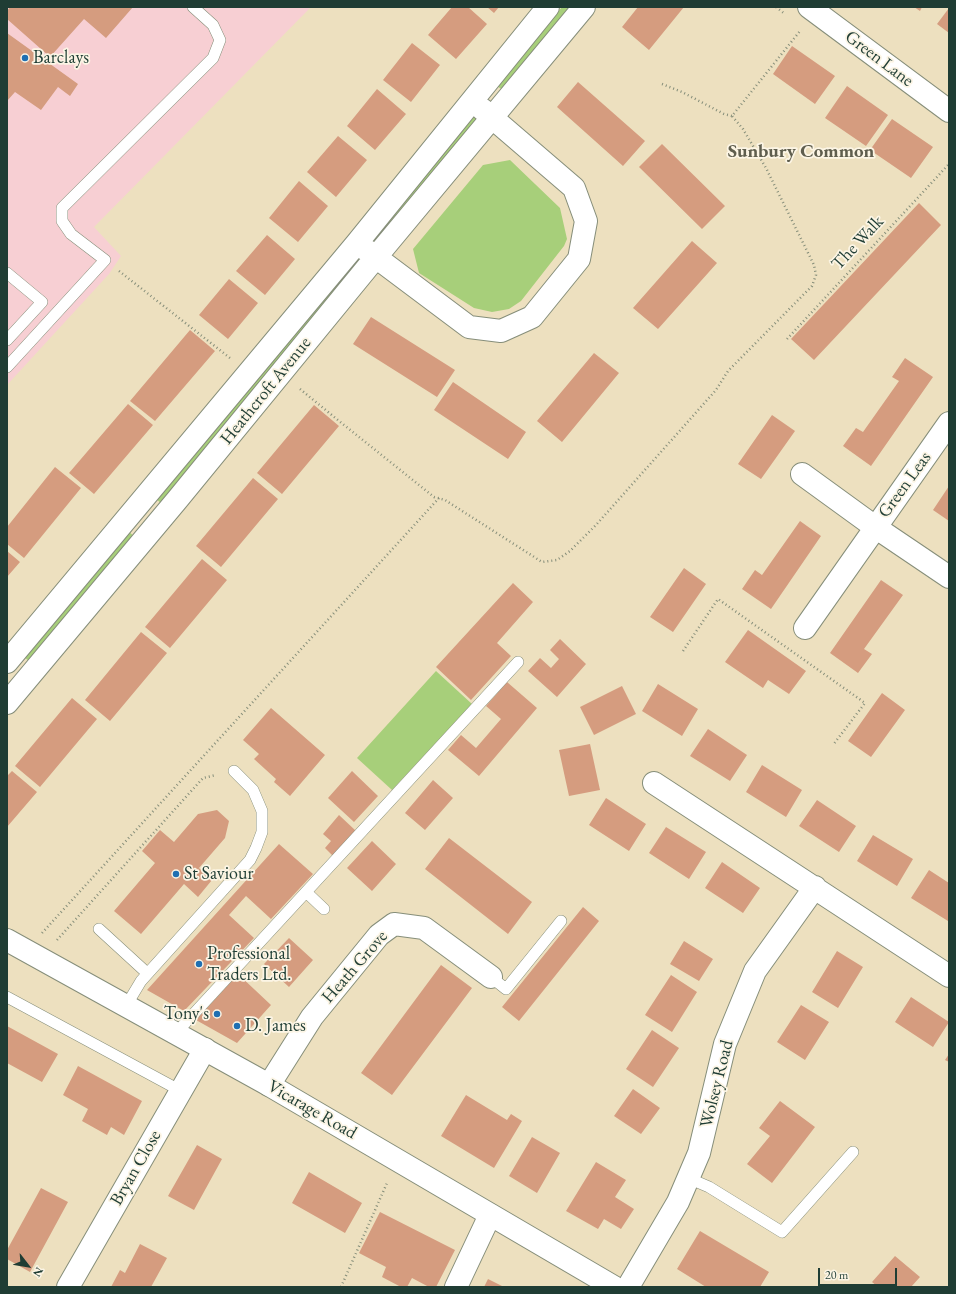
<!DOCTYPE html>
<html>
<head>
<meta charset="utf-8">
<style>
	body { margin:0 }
	#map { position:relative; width:956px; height:1294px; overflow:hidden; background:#ede0bf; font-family:"EB Garamond",serif }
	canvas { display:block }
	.frame { position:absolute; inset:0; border:8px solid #1f3d34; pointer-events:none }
	.north { position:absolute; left:8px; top:1246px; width:40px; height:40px; -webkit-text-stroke:3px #fcf5e5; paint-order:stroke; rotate:121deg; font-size:11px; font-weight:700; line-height:16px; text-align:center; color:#1f3d34 }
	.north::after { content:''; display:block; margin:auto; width:14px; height:18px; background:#1f3d34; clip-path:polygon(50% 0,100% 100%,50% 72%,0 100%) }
	.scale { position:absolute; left:818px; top:1268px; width:79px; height:18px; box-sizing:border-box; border:2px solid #1f3d34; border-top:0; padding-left:5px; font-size:12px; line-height:14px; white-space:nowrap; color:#1f3d34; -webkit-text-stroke:3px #fcf5e5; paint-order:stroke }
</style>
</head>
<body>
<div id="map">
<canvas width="956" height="1294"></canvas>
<div class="frame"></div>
<div class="north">N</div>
<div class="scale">20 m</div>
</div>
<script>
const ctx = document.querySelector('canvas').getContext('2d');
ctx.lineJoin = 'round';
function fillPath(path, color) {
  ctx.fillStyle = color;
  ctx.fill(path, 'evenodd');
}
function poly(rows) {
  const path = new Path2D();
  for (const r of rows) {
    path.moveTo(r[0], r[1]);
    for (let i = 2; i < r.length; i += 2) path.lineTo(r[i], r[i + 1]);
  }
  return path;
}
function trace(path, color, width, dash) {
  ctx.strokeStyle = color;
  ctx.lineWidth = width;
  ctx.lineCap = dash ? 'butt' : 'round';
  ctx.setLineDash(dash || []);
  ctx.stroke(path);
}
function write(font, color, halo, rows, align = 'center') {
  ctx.font = font + ' "EB Garamond",serif';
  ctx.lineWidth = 3.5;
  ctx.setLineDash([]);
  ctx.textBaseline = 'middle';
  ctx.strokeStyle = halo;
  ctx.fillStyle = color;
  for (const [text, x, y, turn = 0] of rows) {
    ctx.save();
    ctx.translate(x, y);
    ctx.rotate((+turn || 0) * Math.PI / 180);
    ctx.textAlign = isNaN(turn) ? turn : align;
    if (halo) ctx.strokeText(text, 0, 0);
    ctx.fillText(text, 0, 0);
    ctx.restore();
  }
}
fillPath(poly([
	[7,7,311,7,94,227,121,256,109,274,7,385]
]), '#f7cfd3');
fillPath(poly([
	[562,7,577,7,507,93,497,86],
	[473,115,480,121,386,235,379,230],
	[510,160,560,208,567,239,564,246,521,301,509,309,492,312,474,308,419,273,413,249,483,165],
	[353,261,360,267,162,504,155,498],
	[128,531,135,537,30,662,23,656],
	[436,671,472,704,392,790,357,758]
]), '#a7cf7a');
fillPath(poly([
	[10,7,133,7,106,38,84,19,50,57,7,19,7,11],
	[452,7,468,7,487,24,456,59,428,35],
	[487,7,499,7,494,13],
	[638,7,684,7,649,50,622,27],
	[914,7,922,7,920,11],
	[949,8,949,33,937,24],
	[7,33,78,84,70,96,58,87,41,110,15,92,7,101],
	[412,43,440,65,411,102,383,80],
	[792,46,835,76,815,104,773,74],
	[578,82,645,141,623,166,557,107],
	[847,86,888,115,866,146,825,118],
	[377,89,406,114,375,150,347,126],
	[892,119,933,147,911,178,870,150],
	[338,136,367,160,336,197,307,172],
	[662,144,725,206,702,229,639,167],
	[299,181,328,206,298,242,269,218],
	[919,203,941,225,814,360,791,339],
	[267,235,295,259,265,295,236,271],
	[692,241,717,263,658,329,633,308],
	[229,279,258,303,228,339,199,315],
	[371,317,455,370,437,397,353,344],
	[190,330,215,351,155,421,130,401],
	[594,353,619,373,562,442,537,421],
	[905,358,933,377,871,466,843,446,856,428,863,432,899,381,892,377],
	[453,382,526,432,508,459,434,410],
	[128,404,153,425,94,494,69,473],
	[314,405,339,426,282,494,257,473],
	[772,415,795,431,761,479,738,464],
	[55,467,81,488,24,558,7,544,7,527],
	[253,478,278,499,221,567,196,546],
	[949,486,949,521,933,510],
	[800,521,821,536,771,609,742,589,755,570,762,575],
	[7,551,20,562,7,577],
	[202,559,227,580,170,648,145,627],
	[684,568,706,584,673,632,650,617],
	[881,580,903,595,864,649,872,654,858,673,830,653],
	[513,583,533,602,497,643,511,656,471,700,436,667],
	[748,630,806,671,789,694,768,680,763,688,725,662],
	[141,632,167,653,110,721,85,700],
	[560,639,586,664,557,697,528,671,540,658,551,668,559,659,550,650],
	[507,682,537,708,479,776,448,750,461,735,476,748,501,719,486,706],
	[658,684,698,709,682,736,642,711],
	[622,686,636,714,594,735,580,707],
	[882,693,905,710,871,757,848,741],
	[72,698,97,719,40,787,15,766],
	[271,708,325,755,290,796,274,782,276,779,254,759,259,754,243,740],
	[708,729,747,755,730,781,690,756],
	[590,744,600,790,569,796,559,750],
	[762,765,802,790,786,817,746,792],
	[12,771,37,792,7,827,7,776],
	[352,771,378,796,354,822,328,798],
	[433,780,453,798,425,830,405,813],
	[606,798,646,824,629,851,589,825],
	[817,800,856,826,839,852,799,826],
	[217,810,229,821,225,838,199,868,212,880,198,897,184,884,141,934,114,911,155,863,142,851,160,830,174,842,198,814],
	[339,815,356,831,333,856,325,848,331,841,323,834],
	[666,827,706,852,689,879,649,853],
	[873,835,913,859,897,886,857,861],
	[449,838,532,902,508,934,425,869],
	[372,841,396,864,372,891,347,868],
	[279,844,313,874,271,919,246,896,229,915,254,938,184,1011,147,990],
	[722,862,760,888,743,913,705,888],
	[929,870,949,883,948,921,911,898],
	[583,907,599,921,519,1021,502,1007],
	[289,938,313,960,289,987,264,964],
	[684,941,713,959,699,981,670,964],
	[837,951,863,967,838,1008,812,992],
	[441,965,472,988,392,1095,361,1073],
	[238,974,271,1005,237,1043,196,1020],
	[671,975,697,992,672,1032,645,1015],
	[911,997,949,1022,933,1047,895,1022],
	[801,1005,829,1022,805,1060,777,1042],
	[7,1026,58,1054,42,1082,7,1063],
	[652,1030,679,1048,653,1087,626,1069],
	[949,1054,949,1062,945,1060],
	[78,1066,142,1101,124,1135,111,1127,107,1135,82,1121,88,1109,63,1095],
	[633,1089,660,1108,641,1134,614,1116],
	[466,1095,507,1120,511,1114,522,1121,494,1168,441,1136],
	[780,1101,815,1127,772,1183,747,1164,770,1136,759,1128],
	[532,1137,560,1153,537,1193,509,1176],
	[197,1145,222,1159,194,1210,168,1196],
	[596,1162,626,1180,615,1197,634,1209,621,1229,604,1219,598,1229,566,1211],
	[309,1172,362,1203,345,1233,292,1203],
	[41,1188,68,1202,30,1272,7,1259,7,1250],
	[380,1212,455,1250,436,1287,429,1287,412,1278,407,1287,401,1287,382,1277,386,1267,359,1253],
	[700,1231,769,1272,760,1287,706,1287,677,1269],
	[140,1244,167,1258,151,1287,111,1287,120,1270,125,1273],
	[895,1256,920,1277,911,1287,878,1287,872,1282],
	[488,1279,504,1287,484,1287]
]), '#d59c7f');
const service = poly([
	[7,273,42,302,7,340],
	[7,367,105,260,71,234,62,221,62,208,213,58,220,40,213,25,193,7],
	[306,892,324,909],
	[99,929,147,973],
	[491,977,506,989,561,921],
	[7,997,181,1091],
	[126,1006,141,981,250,860,256,848,262,832,262,811,253,790,234,771],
	[176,1033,518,662],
	[688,1178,709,1187,782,1232,853,1152]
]);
const minor = poly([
	[809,7,949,111],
	[365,249,469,327,501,331,532,317,579,259,586,221,574,188,482,109],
	[802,474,875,527,949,577],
	[805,628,949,423],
	[7,662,357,243,548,7],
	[7,703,177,500,376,257,584,7],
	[654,783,949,976],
	[269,1085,312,1017,379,935,394,924,424,928,491,977],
	[68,1287,205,1049],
	[456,1287,490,1215],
	[628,1287,678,1202,699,1153,725,1044,755,971,815,887]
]);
const tertiary = poly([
	[7,940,269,1085,614,1287]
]);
trace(service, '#868e7a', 12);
trace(minor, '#868e7a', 24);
trace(tertiary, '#868e7a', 24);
trace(poly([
	[776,7,785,14],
	[662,84,682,92,724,114,732,116],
	[119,271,230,358],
	[787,339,949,164],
	[300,389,344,425,434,497,445,500,542,562,557,560,570,551,596,525,716,390,728,371,812,286,816,275,814,265,766,168,743,129,732,116,800,31],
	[683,651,718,599,865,703,833,745],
	[42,933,439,498],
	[57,940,203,778,216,775],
	[341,1287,387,1183]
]), '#868e7a', 2.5, [1, 3]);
trace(service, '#fff', 11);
trace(minor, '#fff', 22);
trace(tertiary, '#fff', 22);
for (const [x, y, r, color] of [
	[25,58,4,"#1f6fb2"],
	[176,874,4,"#1f6fb2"],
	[199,964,4,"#1f6fb2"],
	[217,1014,4,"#1f6fb2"],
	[237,1026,4,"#1f6fb2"]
]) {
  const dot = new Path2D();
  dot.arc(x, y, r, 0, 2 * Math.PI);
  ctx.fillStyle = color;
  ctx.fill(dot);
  trace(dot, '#fcf5e5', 1.5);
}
write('18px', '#1f3d34', '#fcf5e5', [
	["Barclays",33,58],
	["St Saviour",184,874],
	["Professional",207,954],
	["Traders Ltd.",207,975],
	["Tony's",209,1014,"right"],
	["D. James",245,1026]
], 'left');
write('18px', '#1f3d34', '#fcf5e5', [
	["Green Lane",879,59,37],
	["The Walk",858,243,-47],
	["Heathcroft Avenue",266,391,-51],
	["Green Leas",905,485,-54],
	["Heath Grove",355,967,-49],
	["Wolsey Road",717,1084,-76],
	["Vicarage Road",312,1110,30],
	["Bryan Close",136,1168,-60]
]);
write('bold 19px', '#5f5e4e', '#fcf5e5', [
	["Sunbury Common",801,152]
]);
</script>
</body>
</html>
